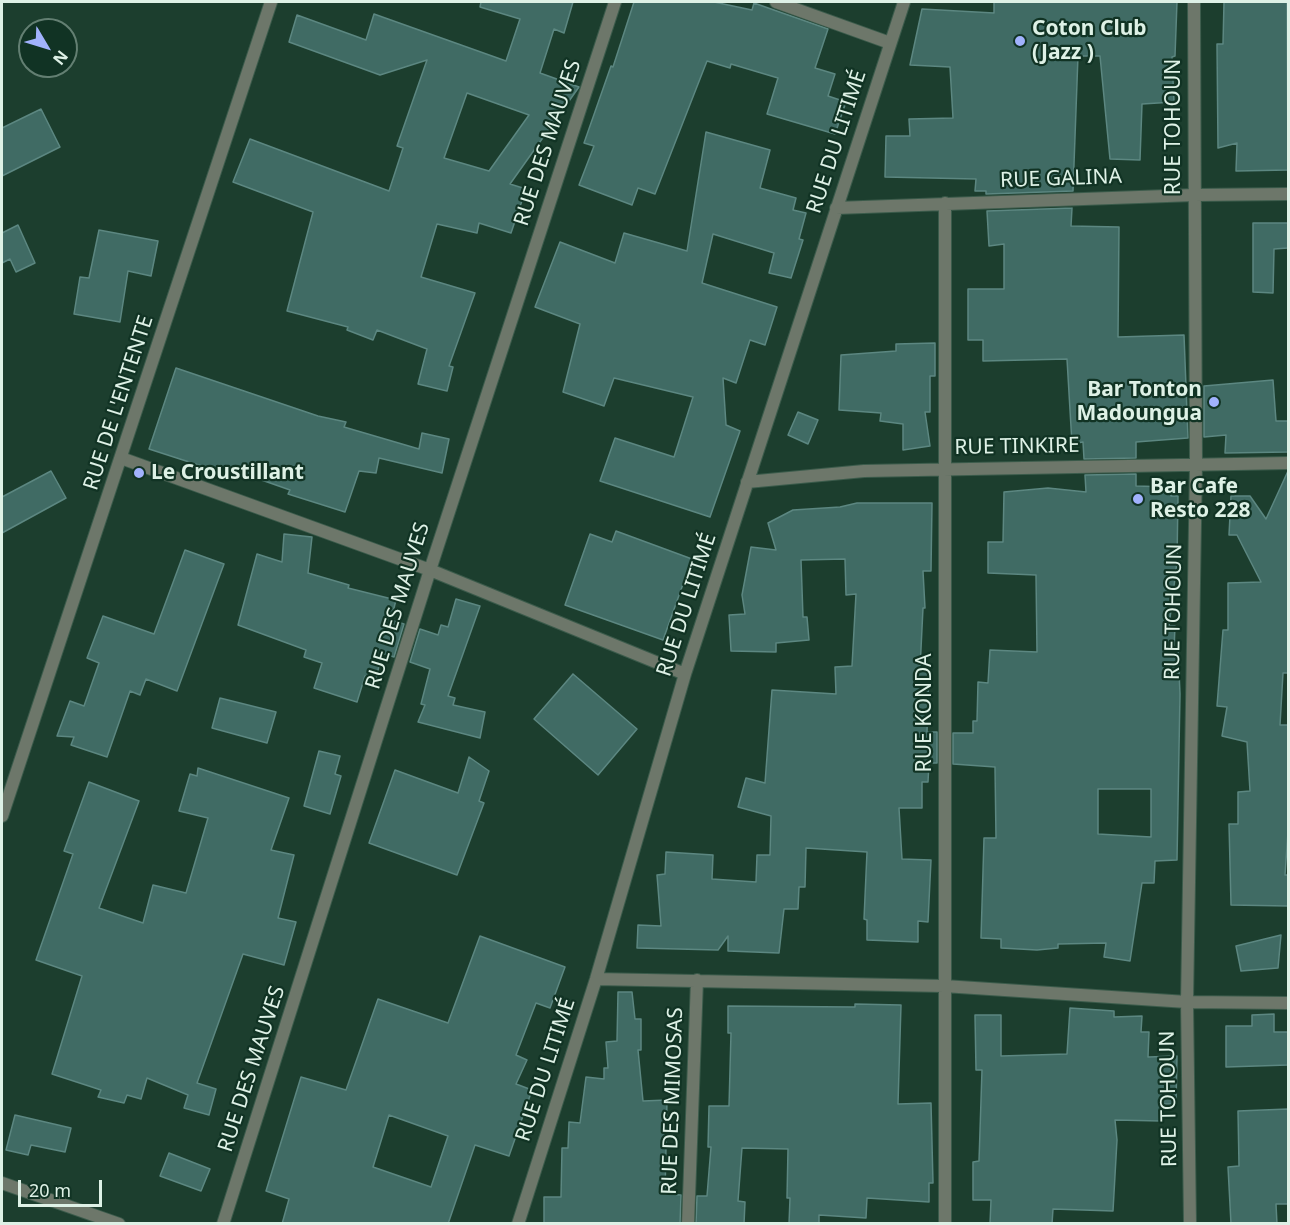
<!DOCTYPE html>
<html>
<head>
<meta charset="utf-8">
<style>
	body { margin:0 }
	#map { position:relative; width:1290px; height:1225px; overflow:hidden; background:#1c3e2e; font-family:"Noto Sans",sans-serif }
	canvas { display:block }
	.frame { position:absolute; inset:0; border:3px solid #def1e6; pointer-events:none }
	.north { position:absolute; left:18px; top:18px; width:60px; height:60px; box-sizing:border-box; background:#113324; border:2px solid #637f72; border-radius:50%; rotate:128deg; font-size:16px; font-weight:700; line-height:24px; text-align:center; color:#def1e6 }
	.north::after { content:''; display:block; margin:auto; width:21px; height:27px; background:#a1b2fd; clip-path:polygon(50% 0,100% 100%,50% 72%,0 100%) }
	.scale { position:absolute; left:18px; top:1180px; width:84px; height:27px; box-sizing:border-box; border:3px solid #def1e6; border-top:0; padding-left:8px; font-size:18px; line-height:21px; white-space:nowrap; color:#def1e6; -webkit-text-stroke:4px #113324; paint-order:stroke }
</style>
</head>
<body>
<div id="map">
<canvas width="1290" height="1225"></canvas>
<div class="frame"></div>
<div class="north">N</div>
<div class="scale">20 m</div>
</div>
<script>
const ctx = document.querySelector('canvas').getContext('2d');
ctx.lineJoin = 'round';
function fillPath(path, color) {
  ctx.fillStyle = color;
  ctx.fill(path, 'evenodd');
}
function poly(rows) {
  const path = new Path2D();
  for (const r of rows) {
    path.moveTo(r[0], r[1]);
    for (let i = 2; i < r.length; i += 2) path.lineTo(r[i], r[i + 1]);
  }
  return path;
}
function trace(path, color, width, dash) {
  ctx.strokeStyle = color;
  ctx.lineWidth = width;
  ctx.lineCap = dash ? 'butt' : 'round';
  ctx.setLineDash(dash || []);
  ctx.stroke(path);
}
function write(font, color, halo, rows, align = 'center') {
  ctx.font = font + ' "Noto Sans",sans-serif';
  ctx.lineWidth = 4.5;
  ctx.setLineDash([]);
  ctx.textBaseline = 'middle';
  ctx.strokeStyle = halo;
  ctx.fillStyle = color;
  for (const [text, x, y, turn = 0] of rows) {
    ctx.save();
    ctx.translate(x, y);
    ctx.rotate((+turn || 0) * Math.PI / 180);
    ctx.textAlign = isNaN(turn) ? turn : align;
    if (halo) ctx.strokeText(text, 0, 0);
    ctx.fillText(text, 0, 0);
    ctx.restore();
  }
}
const building = poly([
	[481,2,573,2,564,33,554,29,540,73,579,87,510,184,526,189,511,233,479,223,477,233,437,224,421,277,475,293,449,366,453,367,447,391,418,384,427,349,377,330,373,340,347,330,348,327,287,311,313,212,233,182,250,139,389,191,403,148,397,146,427,60,380,75,289,42,297,15,366,40,374,14,506,61,520,19,480,7,481,2],
	[467,93,529,115,489,171,444,158,467,93],
	[634,2,714,2,752,10,754,3,828,29,815,68,835,74,828,96,846,102,835,134,767,114,778,78,731,64,730,68,707,61,655,194,638,188,632,205,579,185,594,146,584,143,611,66,613,67,634,2],
	[994,2,1177,2,1175,56,1172,57,1174,102,1142,104,1140,160,1110,159,1100,56,1078,56,1073,191,986,194,986,191,975,191,976,179,885,177,886,136,910,136,909,119,953,118,950,67,910,65,922,9,994,13,994,2],
	[1224,2,1287,2,1288,170,1236,171,1237,143,1218,148,1217,44,1223,44,1224,2],
	[41,109,60,147,2,176,2,128,41,109],
	[706,132,770,150,760,188,796,198,793,210,806,213,799,239,803,240,791,278,769,273,774,253,713,234,702,283,777,307,765,345,750,340,736,383,723,378,726,425,740,431,710,517,600,481,615,438,674,457,693,397,614,378,604,406,563,392,580,324,535,307,560,242,615,263,624,233,687,251,706,132],
	[1072,208,1071,226,1119,227,1118,337,1184,335,1188,438,1136,442,1136,458,1084,459,1083,442,1072,444,1067,359,983,361,983,340,968,340,968,289,1004,289,1004,244,989,246,987,211,1072,208],
	[1253,223,1288,223,1288,248,1274,249,1273,293,1253,292,1253,223],
	[18,225,35,263,16,272,10,259,2,263,2,233,18,225],
	[99,230,158,241,151,276,128,271,120,322,74,314,80,277,89,278,99,230],
	[935,343,935,376,930,376,930,412,925,412,930,446,903,450,903,424,880,421,881,413,839,410,841,355,896,351,896,344,935,343],
	[176,368,318,416,346,422,344,427,419,449,422,433,449,439,442,473,379,458,376,473,359,471,345,512,288,494,290,490,219,465,217,471,149,449,176,368],
	[1273,380,1276,421,1288,421,1288,452,1225,453,1226,435,1204,437,1204,386,1273,380],
	[798,412,818,420,808,444,788,435,798,412],
	[51,471,66,498,2,533,2,497,51,471],
	[1288,471,1288,673,1283,673,1280,725,1288,725,1288,832,1285,875,1288,875,1288,906,1231,905,1229,824,1238,824,1238,792,1250,791,1247,742,1222,736,1227,707,1217,706,1223,630,1228,630,1228,583,1261,582,1237,535,1229,535,1231,496,1250,496,1266,519,1288,471],
	[1136,474,1136,486,1171,487,1171,496,1178,496,1177,562,1169,626,1175,626,1174,650,1178,649,1180,694,1177,860,1155,861,1154,883,1142,883,1130,961,1104,957,1106,943,1058,944,1058,948,1037,950,1001,948,1001,939,981,938,984,838,996,838,995,767,953,764,953,733,973,733,973,721,977,721,978,682,988,683,990,650,1037,652,1036,575,988,573,988,542,1003,542,1004,492,1048,488,1086,492,1085,475,1136,474],
	[1098,789,1151,789,1151,837,1098,834,1098,789],
	[857,503,932,503,931,571,923,571,925,608,923,608,920,669,929,669,927,732,937,732,937,763,929,763,928,782,922,782,922,808,899,808,902,859,931,860,928,922,918,921,918,942,867,940,867,920,864,919,867,852,806,848,805,887,799,887,798,909,784,909,779,953,728,951,728,936,718,950,637,948,638,925,661,926,657,875,665,874,666,852,713,855,712,879,756,882,757,855,770,855,771,816,738,807,746,778,765,783,772,690,836,694,835,667,852,666,856,594,846,595,845,559,801,560,803,617,807,617,809,640,776,643,776,652,731,651,729,615,745,614,742,595,751,547,776,550,768,523,793,510,840,507,857,503],
	[616,531,692,559,663,640,565,605,590,534,612,542,616,531],
	[284,534,312,537,308,573,349,585,348,588,396,600,391,620,404,624,394,657,382,653,376,679,365,676,357,702,314,688,322,663,304,657,306,650,238,625,257,554,282,562,284,534],
	[185,550,224,564,177,691,146,679,140,695,130,691,107,757,71,745,74,737,57,736,70,701,84,706,99,663,87,658,103,616,154,634,185,550],
	[456,599,480,606,448,696,455,698,453,705,485,712,480,738,418,722,425,705,421,704,430,669,410,662,420,629,438,635,441,625,448,627,456,599],
	[573,674,637,729,598,775,534,719,573,674],
	[220,698,276,712,267,743,212,728,220,698],
	[319,751,340,756,335,774,341,776,330,814,304,806,319,751],
	[469,757,489,771,479,801,484,803,457,875,369,843,395,770,458,793,469,757],
	[198,768,289,798,271,850,294,855,278,918,296,922,284,965,243,954,197,1083,216,1089,209,1115,184,1108,188,1095,147,1078,141,1099,127,1095,124,1103,98,1097,101,1090,52,1074,82,976,36,960,73,854,64,851,89,782,139,801,99,908,143,923,153,885,186,893,208,818,179,811,190,774,197,776,198,768],
	[1281,935,1278,968,1241,971,1236,946,1281,935],
	[480,936,565,967,550,1008,536,1003,516,1055,527,1060,516,1084,532,1090,509,1156,475,1145,448,1224,282,1224,289,1199,266,1191,301,1077,346,1090,378,999,448,1023,480,936],
	[389,1115,448,1136,431,1187,373,1167,389,1115],
	[618,992,632,992,635,1019,641,1019,641,1050,638,1050,643,1101,667,1100,665,1194,681,1195,680,1224,544,1223,544,1197,561,1197,562,1148,568,1148,569,1122,580,1123,586,1077,604,1079,604,1068,608,1068,606,1042,617,1041,618,992],
	[855,1004,901,1005,898,1104,931,1103,933,1183,929,1183,929,1202,867,1198,866,1218,819,1215,819,1224,789,1224,790,1198,787,1198,788,1149,742,1148,738,1201,745,1202,744,1224,696,1224,697,1196,707,1196,711,1147,708,1147,709,1106,729,1106,731,1033,728,1033,728,1006,855,1007,855,1004],
	[1070,1008,1114,1011,1114,1017,1142,1016,1141,1032,1149,1032,1148,1057,1177,1056,1176,1104,1162,1104,1161,1121,1115,1120,1117,1140,1113,1211,1053,1209,1052,1224,990,1224,991,1200,973,1200,973,1162,979,1161,982,1070,976,1070,975,1015,1001,1015,1001,1056,1067,1054,1070,1008],
	[1274,1014,1274,1032,1288,1032,1288,1065,1226,1067,1226,1026,1252,1026,1252,1015,1274,1014],
	[1288,1109,1288,1204,1276,1204,1277,1224,1231,1224,1228,1167,1239,1166,1238,1111,1288,1109],
	[15,1115,71,1128,65,1152,31,1145,28,1155,6,1150,15,1115],
	[169,1153,210,1169,201,1191,160,1176,169,1153]
]);
fillPath(building, '#406b64');
trace(building, '#5c8781', 1.5);
const minor = poly([
	[776,2,890,43],
	[836,208,1194,195,1288,194],
	[121,458,430,570,685,674],
	[747,482,864,471,1288,463],
	[596,979,944,986,1187,1002,1288,1003],
	[2,1183,119,1224],
	[223,1224,430,570,615,2],
	[518,1224,596,979,685,674,904,2],
	[688,1224,697,980],
	[945,1224,945,203],
	[1190,1224,1187,1002,1196,464,1194,2]
]);
const tertiary = poly([
	[2,816,271,2]
]);
trace(minor, '#3b5b4b', 14);
trace(tertiary, '#3b5b4b', 14);
trace(minor, '#6d776a', 12);
trace(tertiary, '#6d776a', 12);
for (const [x, y, r, color] of [
	[1020,41,6,"#a1b2fd"],
	[1214,402,6,"#a1b2fd"],
	[139,473,6,"#a1b2fd"],
	[1138,499,6,"#a1b2fd"]
]) {
  const dot = new Path2D();
  dot.arc(x, y, r, 0, 2 * Math.PI);
  ctx.fillStyle = color;
  ctx.fill(dot);
  trace(dot, '#113324', 2);
}
write('bold 21px', '#def1e6', '#113324', [
	["Coton Club",1032,29],
	["(Jazz )",1032,53],
	["Bar Tonton",1202,390,"right"],
	["Madoungua",1202,414,"right"],
	["Le Croustillant",151,473],
	["Bar Cafe",1150,487],
	["Resto 228",1150,511]
], 'left');
write('21px', '#def1e6', '#113324', [
	["RUE TOHOUN",1174,127,-90],
	["RUE DU LITIMÉ",837,142,-72],
	["RUE DES MAUVES",548,143,-72],
	["RUE GALINA",1061,179,-2],
	["RUE DE L'ENTENTE",119,403,-72],
	["RUE TINKIRE",1017,447,-1],
	["RUE DU LITIMÉ",687,605,-72],
	["RUE DES MAUVES",398,606,-73],
	["RUE TOHOUN",1174,612,-89],
	["RUE KONDA",925,713,-90],
	["RUE DES MAUVES",252,1069,-72],
	["RUE DU LITIMÉ",546,1070,-72],
	["RUE TOHOUN",1169,1099,-91],
	["RUE DES MIMOSAS",673,1101,-88]
]);
</script>
</body>
</html>
